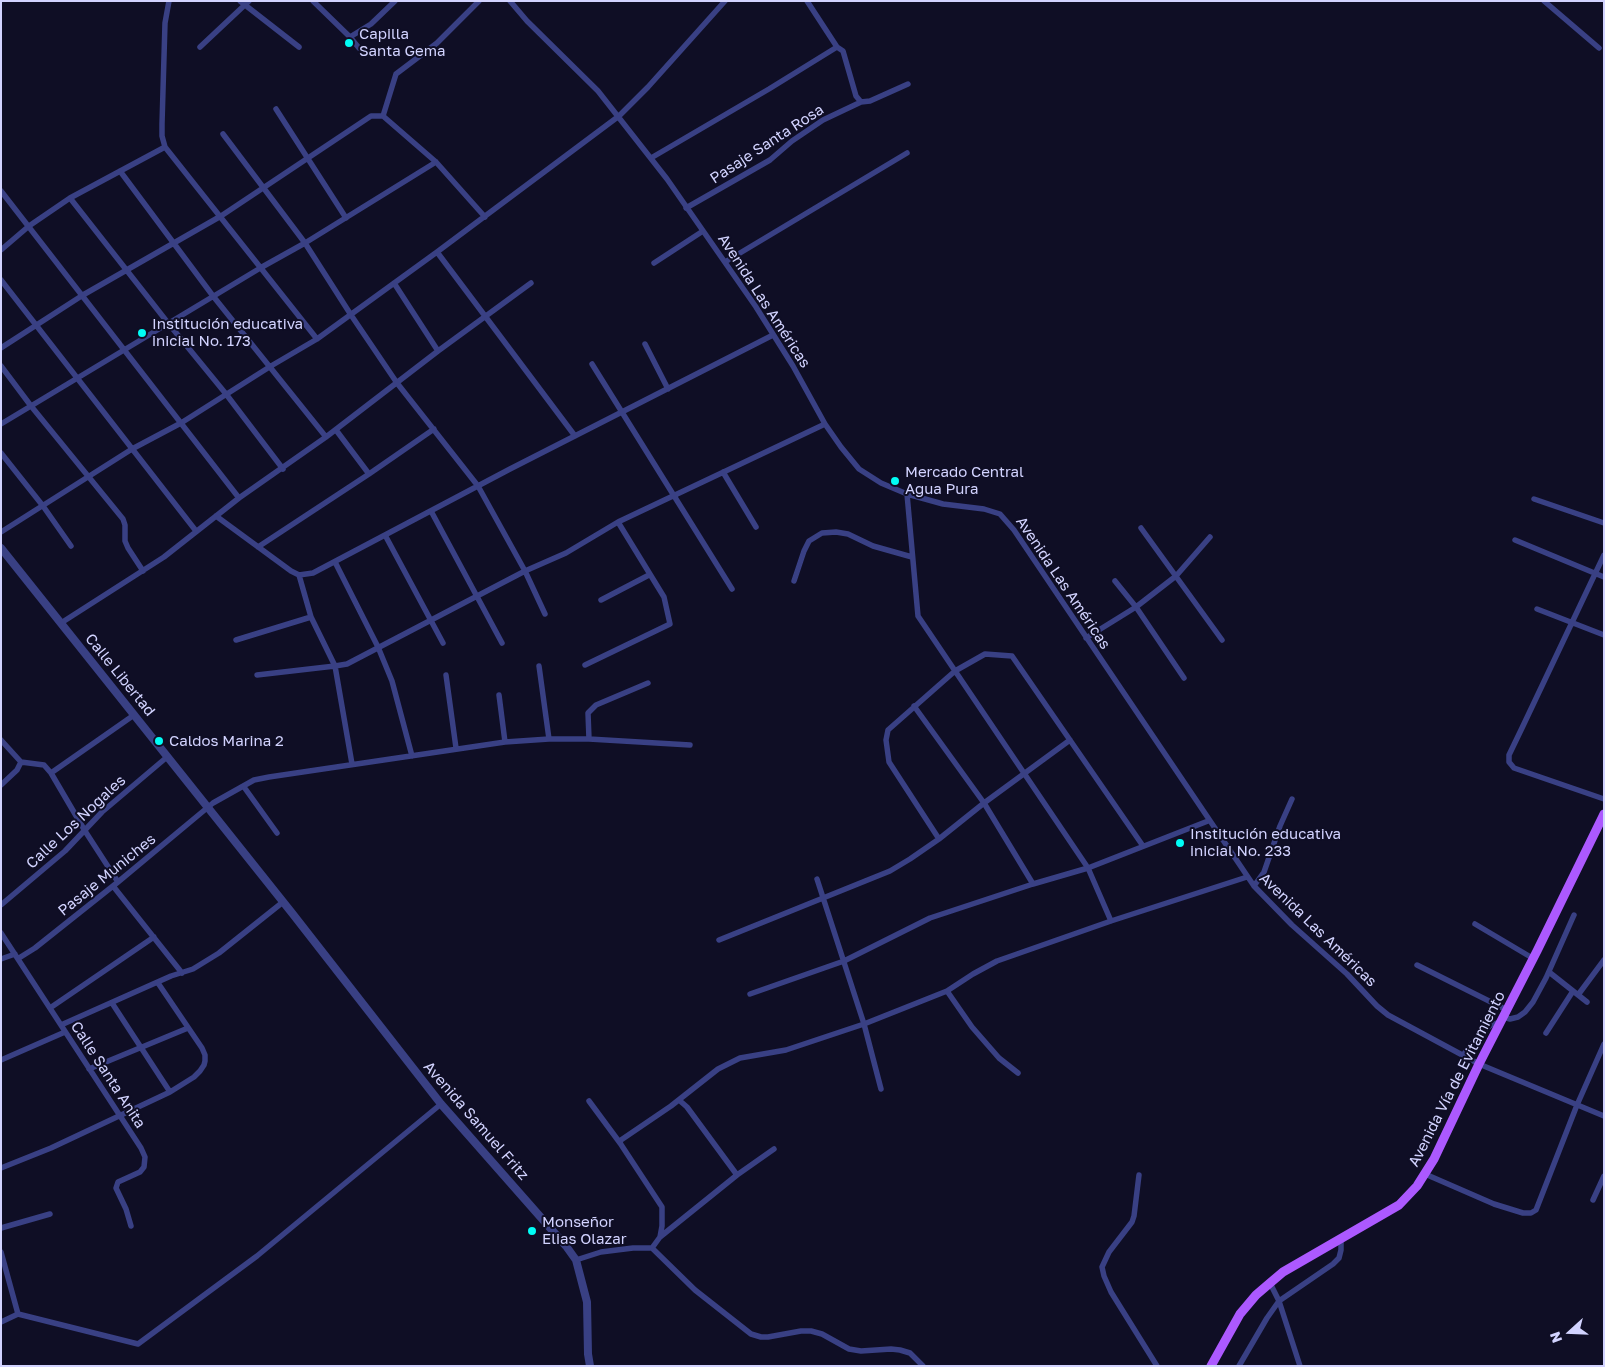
<!DOCTYPE html>
<html>
<head>
<meta charset="utf-8">
<style>
	body { margin:0 }
	#map { position:relative; width:1605px; height:1367px; overflow:hidden; background:#0f0e25; font-family:"Golos Text",sans-serif }
	canvas { display:block }
	.frame { position:absolute; inset:0; border:2px solid #d2d3ff; pointer-events:none }
	.north { position:absolute; left:1545px; top:1307px; width:50px; height:50px; -webkit-text-stroke:4px #0f0e25; paint-order:stroke; rotate:250deg; font-size:14px; font-weight:700; line-height:20px; text-align:center; color:#d2d3ff }
	.north::after { content:''; display:block; margin:auto; width:18px; height:22px; background:#d2d3ff; clip-path:polygon(50% 0,100% 100%,50% 72%,0 100%) }
</style>
</head>
<body>
<div id="map">
<canvas width="1605" height="1367"></canvas>
<div class="frame"></div>
<div class="north">N</div>
</div>
<script>
const ctx = document.querySelector('canvas').getContext('2d');
ctx.lineJoin = 'round';
function poly(rows) {
  const path = new Path2D();
  for (const r of rows) {
    path.moveTo(r[0], r[1]);
    for (let i = 2; i < r.length; i += 2) path.lineTo(r[i], r[i + 1]);
  }
  return path;
}
function trace(path, color, width, dash) {
  ctx.strokeStyle = color;
  ctx.lineWidth = width;
  ctx.lineCap = dash ? 'butt' : 'round';
  ctx.setLineDash(dash || []);
  ctx.stroke(path);
}
function write(font, color, halo, rows, align = 'center') {
  ctx.font = font + ' "Golos Text",sans-serif';
  ctx.lineWidth = 4;
  ctx.setLineDash([]);
  ctx.textBaseline = 'middle';
  ctx.strokeStyle = halo;
  ctx.fillStyle = color;
  for (const [text, x, y, turn = 0] of rows) {
    ctx.save();
    ctx.translate(x, y);
    ctx.rotate((+turn || 0) * Math.PI / 180);
    ctx.textAlign = isNaN(turn) ? turn : align;
    if (halo) ctx.strokeText(text, 0, 0);
    ctx.fillText(text, 0, 0);
    ctx.restore();
  }
}
trace(poly([
	[169,1,165,23,162,124,162,136,165,147,317,339],
	[240,1,299,47],
	[313,1,350,37,359,48],
	[510,1,527,21,598,91,667,179,756,307,793,366,825,424,841,447,859,469,881,483,907,494,943,504,984,509,1000,514,1014,530,1254,886,1292,925,1347,974,1377,1006,1388,1015,1479,1064,1604,1116],
	[807,1,837,47],
	[1544,1,1599,48],
	[350,37,371,24,395,1],
	[200,47,249,1],
	[276,109,346,218],
	[383,116,396,74,437,43,479,1],
	[223,134,305,243,351,315,397,383,478,486,525,571,545,614],
	[651,158,769,89,837,47,843,51,856,96,861,102,870,101,908,84],
	[120,171,213,296,326,437],
	[1,191,239,498],
	[70,198,168,323,226,394,283,469],
	[686,208,770,160,792,141,823,120,861,102],
	[1,250,29,226,70,198,165,147],
	[437,252,575,436],
	[725,262,907,153],
	[654,263,703,231],
	[1,280,196,531],
	[394,283,438,351],
	[645,344,668,389],
	[1,348,83,295,221,216,371,116,383,116,436,162,485,217],
	[592,364,732,589],
	[1,366,31,406,123,519,125,525,125,541,128,548,143,571],
	[1,424,262,267,305,243,436,162],
	[1,453,43,506,71,546],
	[723,472,756,527],
	[369,474,434,429],
	[907,494,918,616,1088,868,1111,921],
	[1534,499,1604,523],
	[431,511,502,643],
	[216,516,291,571,299,575,313,573,510,469,773,335],
	[1141,528,1222,640],
	[1,532,132,449,181,423,271,366,317,339,437,252,619,116,648,87,725,1],
	[385,535,443,643],
	[1515,540,1604,577],
	[258,547,369,474,336,430],
	[1604,555,1522,728,1509,755,1509,762,1514,768,1604,799],
	[335,562,378,647,392,681,412,756],
	[299,575,311,617,335,666,352,764],
	[794,581,804,551,809,541,822,533,836,532,848,534,873,546,912,557],
	[1115,581,1136,607,1184,678],
	[601,600,649,575],
	[1537,609,1604,635],
	[61,623,164,557,239,498,326,437,438,351,531,283],
	[1086,638,1136,607,1176,576,1210,537],
	[236,640,311,617],
	[585,665,670,624,664,597,618,522],
	[539,666,549,739],
	[257,675,335,666,347,664,525,571,566,553,618,522,825,424],
	[446,675,456,748],
	[499,695,505,742],
	[914,706,984,803,1033,884],
	[589,739,588,713,596,705,648,683],
	[1,740,21,762,44,765,51,773,85,831,118,882],
	[51,773,134,715],
	[1,785,17,770,21,762],
	[244,787,277,833],
	[939,839,889,762,886,740,888,730,955,671,985,654,1012,656,1143,846],
	[817,879,864,1024,881,1089],
	[113,886,182,973],
	[1254,886,1264,872,1280,826,1292,799],
	[1,905,65,851,102,812,167,757],
	[1475,924,1534,959],
	[1,933,141,1148,145,1157,144,1167,140,1172,118,1182,116,1188,126,1209,131,1226],
	[719,940,890,871,910,859,939,839,984,803,1070,740],
	[19,958,35,948,118,882,213,803,254,780,269,777,505,742,549,739,589,739,690,745],
	[1,959,15,954],
	[1417,965,1507,1010],
	[1549,972,1587,1002],
	[947,991,972,1027,999,1058,1018,1073],
	[750,994,844,961,930,918,1033,884,1088,868,1208,821],
	[1578,995,1604,960],
	[112,1003,170,1092],
	[50,1008,154,937],
	[1503,1017,1510,1019,1518,1017,1525,1012,1533,1002,1546,978,1574,915],
	[61,1025,171,976,193,969,219,953,283,902],
	[1546,1033,1573,991],
	[1463,1055,1482,1032,1491,1025,1500,1022],
	[1,1060,65,1032],
	[89,1069,188,1028],
	[679,1100,687,1107,737,1175],
	[589,1101,620,1143,662,1207,662,1226,660,1237,652,1248],
	[620,1143,621,1140,671,1106,718,1069,740,1058,786,1050,864,1024,947,991,973,974,997,961,1111,921,1247,877],
	[1,1168,51,1148,170,1092,194,1077,200,1071,204,1065,205,1061,205,1055,202,1048,158,983],
	[1425,1174,1494,1204,1523,1213,1531,1213,1536,1210,1577,1105,1604,1044],
	[1139,1175,1134,1216,1132,1222,1109,1252,1102,1267,1104,1276,1111,1292,1157,1366],
	[1593,1200,1604,1176],
	[1,1228,50,1214],
	[660,1237,737,1175,774,1149],
	[1,1252,18,1314],
	[576,1260,601,1252,633,1248,652,1248,695,1290,751,1334,761,1337,768,1337,801,1331,811,1331,822,1334,849,1349,861,1351,891,1349,900,1350,910,1353,923,1366],
	[1270,1283,1279,1301,1300,1366],
	[1,1322,18,1314,138,1344,257,1256,441,1104],
	[1239,1366,1267,1318,1279,1301,1333,1264,1339,1258,1341,1250,1341,1239]
]), '#394084', 5.5);
trace(poly([
	[1,548,292,913,441,1104,566,1246,576,1260,587,1302,588,1354,590,1366]
]), '#394084', 8);
trace(poly([
	[1211,1366,1240,1314,1256,1295,1270,1283,1283,1272,1399,1205,1417,1186,1434,1159,1479,1064,1537,951,1604,814]
]), '#ac59ff', 9);
for (const [x, y, r, color] of [
	[349,43,5,"#00fdf6"],
	[142,333,5,"#00fdf6"],
	[895,481,5,"#00fdf6"],
	[159,741,5,"#00fdf6"],
	[1180,843,5,"#00fdf6"],
	[532,1231,5,"#00fdf6"]
]) {
  const dot = new Path2D();
  dot.arc(x, y, r, 0, 2 * Math.PI);
  ctx.fillStyle = color;
  ctx.fill(dot);
  trace(dot, '#0f0e25', 2);
}
write('15px', '#d2d3ff', '#0f0e25', [
	["Capilla",359,34],
	["Santa Gema",359,51],
	["Institución educativa",152,324],
	["inicial No. 173",152,341],
	["Mercado Central",905,472],
	["Agua Pura",905,489],
	["Caldos Marina 2",169,741],
	["Institución educativa",1190,834],
	["inicial No. 233",1190,851],
	["Monseñor",542,1222],
	["Elias Olazar",542,1239]
], 'left');
write('15px', '#d2d3ff', '#0f0e25', [
	["Pasaje Santa Rosa",767,144,-33],
	["Avenida Las Américas",764,301,57],
	["Avenida Las Américas",1063,583,56],
	["Calle Libertad",120,675,51],
	["Calle Los Nogales",76,822,-43],
	["Pasaje Muniches",107,875,-39],
	["Avenida Las Américas",1318,930,44],
	["Calle Santa Anita",108,1075,57],
	["Avenida Vía de Evitamiento",1457,1079,-63],
	["Avenida Samuel Fritz",476,1121,49]
]);
</script>
</body>
</html>
